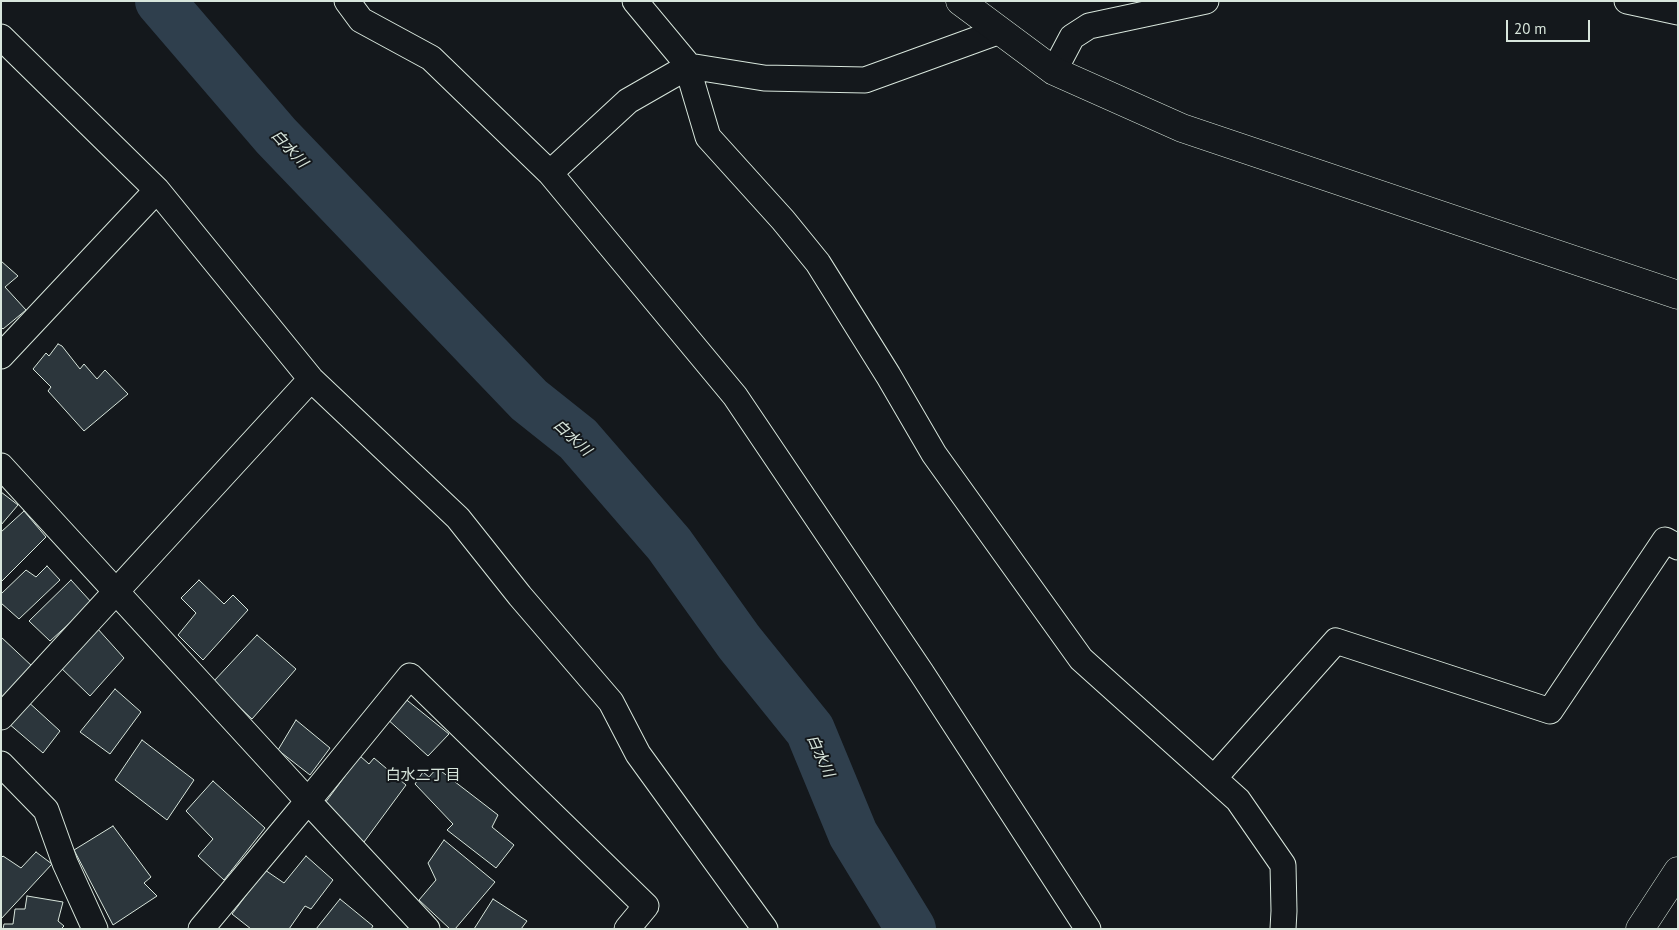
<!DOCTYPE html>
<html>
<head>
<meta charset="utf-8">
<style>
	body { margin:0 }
	#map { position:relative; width:1679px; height:930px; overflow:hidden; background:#14181c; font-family:"PT Sans",sans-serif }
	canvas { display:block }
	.frame { position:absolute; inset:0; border:2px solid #d8e6dc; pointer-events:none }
	.scale { position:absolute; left:1506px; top:20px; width:84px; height:22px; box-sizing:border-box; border:2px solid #d8e6dc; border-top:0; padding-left:6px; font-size:15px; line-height:18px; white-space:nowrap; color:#d8e6dc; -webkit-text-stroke:4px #14181c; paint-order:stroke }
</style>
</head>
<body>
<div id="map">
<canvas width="1679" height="930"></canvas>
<div class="frame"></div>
<div class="scale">20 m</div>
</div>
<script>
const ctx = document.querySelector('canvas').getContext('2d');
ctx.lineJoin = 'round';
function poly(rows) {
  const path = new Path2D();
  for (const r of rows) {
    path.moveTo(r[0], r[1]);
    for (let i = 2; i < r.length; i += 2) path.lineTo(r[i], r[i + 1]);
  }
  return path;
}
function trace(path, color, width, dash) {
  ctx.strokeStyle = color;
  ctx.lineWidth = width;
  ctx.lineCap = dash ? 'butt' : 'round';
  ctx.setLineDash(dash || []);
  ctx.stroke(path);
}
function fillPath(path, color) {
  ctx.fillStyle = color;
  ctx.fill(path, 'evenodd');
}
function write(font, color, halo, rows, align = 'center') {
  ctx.font = font + ' "PT Sans","Noto Sans JP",sans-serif';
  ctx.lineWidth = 4;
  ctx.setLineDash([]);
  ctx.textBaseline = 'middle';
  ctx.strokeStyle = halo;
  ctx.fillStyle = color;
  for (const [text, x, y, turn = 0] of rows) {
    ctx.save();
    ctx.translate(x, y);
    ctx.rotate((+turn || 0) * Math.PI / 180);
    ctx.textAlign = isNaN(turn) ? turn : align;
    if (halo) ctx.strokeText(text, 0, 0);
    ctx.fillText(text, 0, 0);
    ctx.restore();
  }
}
trace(poly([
	[160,1,276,136,529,400,578,439,669,544,739,642,810,730,853,834,911,929]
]), '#2f3f4d', 50);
const building = poly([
	[1,261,18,276,5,287,26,310,3,329,1,327,1,261],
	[58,344,62,346,80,369,84,364,97,379,105,370,128,394,84,431,48,391,51,387,33,369,46,353,49,356,58,344],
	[1,492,18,505,1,525,1,492],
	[24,511,46,537,1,582,1,532,24,511],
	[47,566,60,580,19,619,1,603,1,594,26,570,36,577,47,566],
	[71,580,92,603,50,641,29,621,71,580],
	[199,580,224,604,233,595,248,610,203,660,178,635,196,613,181,598,199,580],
	[97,628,124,658,90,696,57,664,97,628],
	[257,635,296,669,252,719,213,682,257,635],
	[1,637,33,667,1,703,1,637],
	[115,689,141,712,110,754,80,732,115,689],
	[403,697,449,734,428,756,385,717,403,697],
	[25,699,60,731,43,753,8,723,25,699],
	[296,720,330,748,310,775,278,750,296,720],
	[142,740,194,780,167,820,115,780,142,740],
	[360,756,369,764,374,758,406,785,364,842,325,803,360,756],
	[437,768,498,815,492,827,514,845,496,868,447,830,453,824,415,784,423,772,429,777,437,768],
	[213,781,265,828,224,880,198,856,213,839,186,811,213,781],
	[113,826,151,877,144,883,157,896,113,925,74,850,113,826],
	[444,840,495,882,455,929,450,929,419,900,436,880,428,863,444,840],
	[36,852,52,864,1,919,1,858,3,856,21,868,36,852],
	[306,856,333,880,311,909,305,906,289,929,251,929,232,914,265,870,284,883,306,856],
	[27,896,63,902,58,921,64,926,61,929,3,929,4,924,13,924,15,909,25,909,27,896],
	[340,899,373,926,371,929,316,929,340,899],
	[493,899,527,921,521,929,474,929,493,899]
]);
fillPath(building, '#2c363c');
trace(building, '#d8e6dc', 1);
const street = poly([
	[347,1,361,20,431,58,550,173,735,396,921,672,1088,929],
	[635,1,689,66,692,83,708,137,783,220,818,263,888,375,934,454,1081,659,1238,800,1283,865,1284,911,1283,929],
	[1627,1,1678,12],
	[1,37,157,190,311,379,458,518,520,596,611,702,638,754,765,929],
	[1054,71,1072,37,1089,26,1206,1],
	[550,173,628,101,689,66,764,78,865,80,1000,31],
	[1,356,157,190],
	[1,466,308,801,410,676,646,906,627,929],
	[1,717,311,379],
	[1,764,46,810,65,863,95,929],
	[1215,777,1336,641,1550,711,1665,540,1678,547],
	[201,929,308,801,427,929]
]);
const secondary = poly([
	[960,1,1054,71,1182,128,1678,295],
	[1640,929,1678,871]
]);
trace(street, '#d8e6dc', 27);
trace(secondary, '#d8e6dc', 29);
trace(street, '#14181c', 25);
trace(secondary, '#14181c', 28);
write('italic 15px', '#d8e6dc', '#14181c', [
	["白水川",289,149,47],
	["白水川",572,438,43],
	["白水川",820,756,66]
]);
write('15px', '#d8e6dc', '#14181c', [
	["白水二丁目",423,776]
]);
</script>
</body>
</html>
